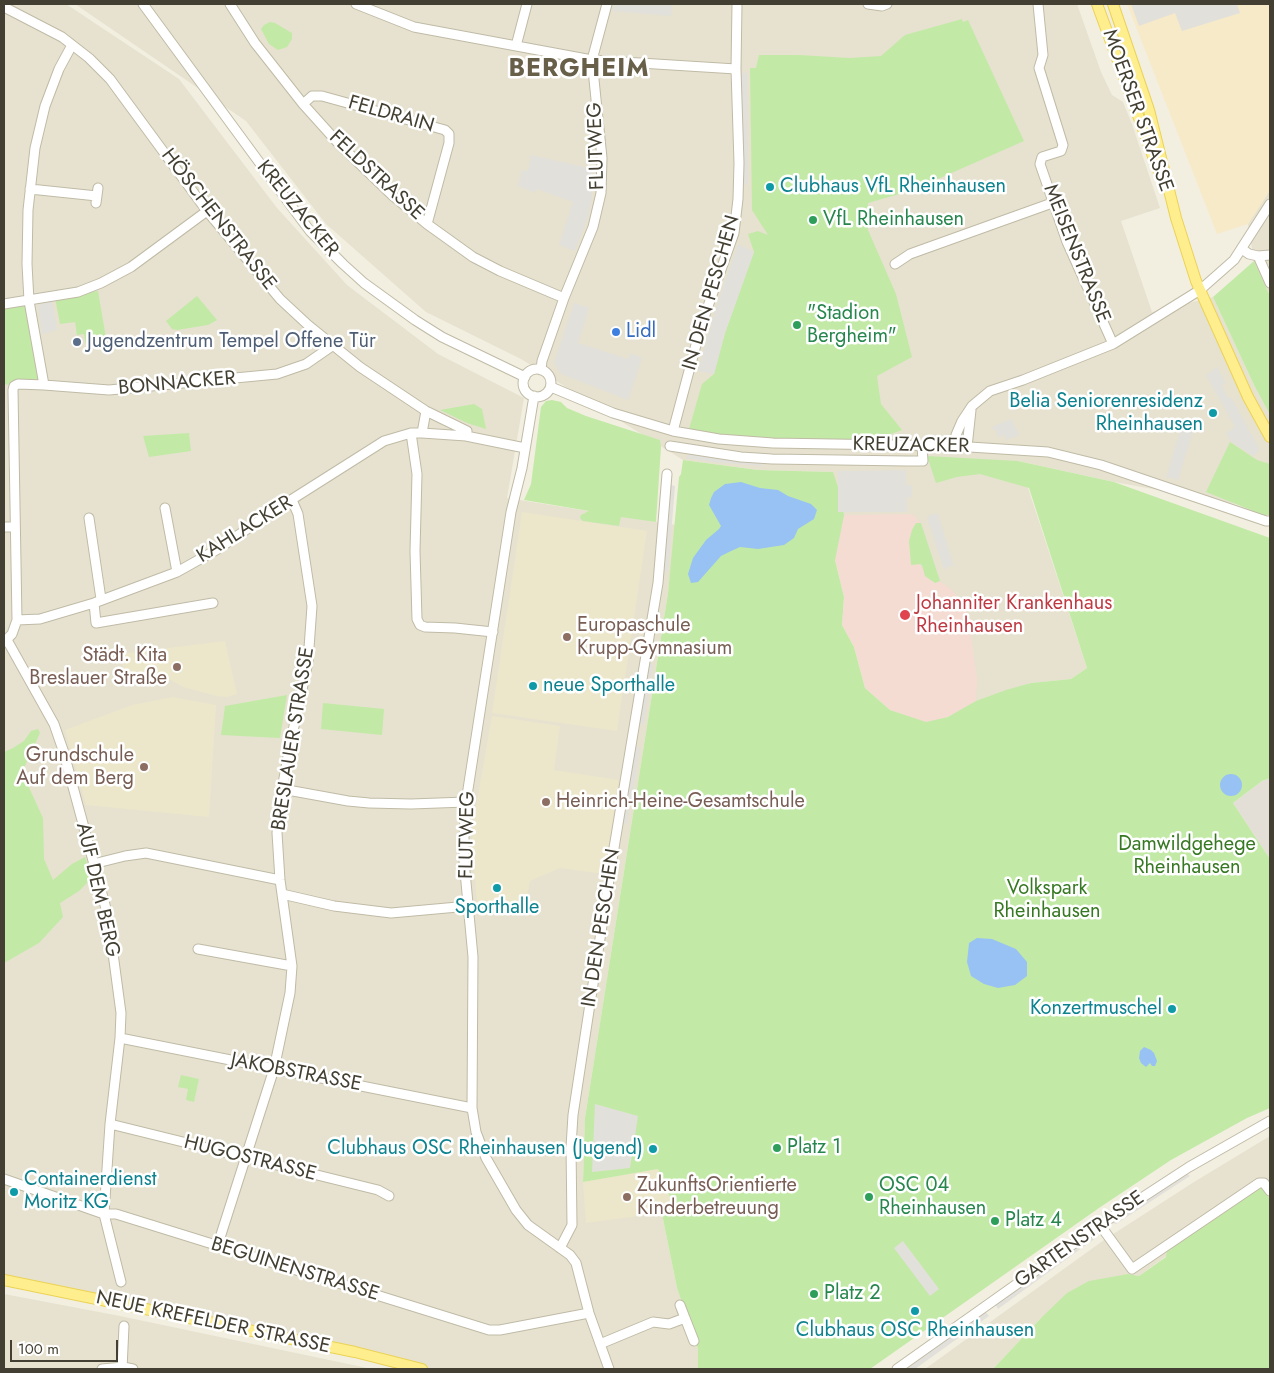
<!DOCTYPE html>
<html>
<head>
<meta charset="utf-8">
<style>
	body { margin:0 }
	#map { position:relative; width:1274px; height:1373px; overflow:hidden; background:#f2efe1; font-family:Jost,sans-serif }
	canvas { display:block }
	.frame { position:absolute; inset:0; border:5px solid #433f32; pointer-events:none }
	.scale { position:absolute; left:10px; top:1340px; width:108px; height:22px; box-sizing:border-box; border:2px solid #433f32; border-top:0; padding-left:6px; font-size:15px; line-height:18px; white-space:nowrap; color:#433f32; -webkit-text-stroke:4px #fff; paint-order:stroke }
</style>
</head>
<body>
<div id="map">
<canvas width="1274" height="1373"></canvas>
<div class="frame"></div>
<div class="scale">100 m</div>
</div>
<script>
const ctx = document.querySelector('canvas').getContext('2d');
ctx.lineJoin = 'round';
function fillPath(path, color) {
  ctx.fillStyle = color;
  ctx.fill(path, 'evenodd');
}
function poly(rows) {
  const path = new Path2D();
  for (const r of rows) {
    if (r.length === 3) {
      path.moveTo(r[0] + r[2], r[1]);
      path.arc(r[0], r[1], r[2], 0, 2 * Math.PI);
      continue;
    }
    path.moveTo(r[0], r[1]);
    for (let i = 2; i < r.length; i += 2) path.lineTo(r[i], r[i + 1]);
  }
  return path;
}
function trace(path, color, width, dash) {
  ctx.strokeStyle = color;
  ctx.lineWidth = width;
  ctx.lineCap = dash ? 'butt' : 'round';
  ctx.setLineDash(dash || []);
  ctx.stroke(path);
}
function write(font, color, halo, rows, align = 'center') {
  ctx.font = font + ' Jost,sans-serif';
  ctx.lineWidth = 5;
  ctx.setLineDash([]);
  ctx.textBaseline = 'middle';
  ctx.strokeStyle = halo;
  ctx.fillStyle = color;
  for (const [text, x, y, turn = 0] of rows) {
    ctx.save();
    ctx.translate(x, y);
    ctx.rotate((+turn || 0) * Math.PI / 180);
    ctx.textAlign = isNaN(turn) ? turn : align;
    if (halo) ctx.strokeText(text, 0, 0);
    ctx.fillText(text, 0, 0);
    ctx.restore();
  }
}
fillPath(poly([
	[4,4,66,4,179,79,277,208,347,285,438,354,524,398,507,498,676,525,668,593,585,1118,583,1182,658,1169,676,1211,662,1214,677,1288,698,1349,698,1369,412,1369,4,1279],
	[75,4,1077,4,1101,72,1112,95,1123,102,1132,124,1160,208,1121,221,1152,312,1213,297,1254,385,1270,415,1270,510,1114,482,1018,461,1028,488,1087,668,1071,679,1031,683,948,717,835,560,833,472,758,470,683,460,521,359,426,312,326,224,246,121],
	[1270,190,1270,296,1254,261,1248,224],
	[1270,1136,1270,1199,1261,1187,1139,1276,1128,1274,1041,1318,993,1369,925,1369,1104,1240,1194,1182],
	[4,1294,120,1316,372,1369,4,1369]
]), '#e6e2cf');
fillPath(poly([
	[1127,4,1270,4,1270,190,1248,224,1217,234]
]), '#f7eac9');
fillPath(poly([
	[1270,778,1270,859,1233,803,1262,781]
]), '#e3dfd7');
fillPath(poly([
	[522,512,647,531,617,731,492,713],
	[225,641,237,694,227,697,217,696,183,687,171,680,162,680,127,685,120,654],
	[173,697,216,705,209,817,86,805,65,730,132,705],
	[492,716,560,726,554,770,619,780,604,874,560,868,530,881,524,913,478,915,472,843,473,824],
	[658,1169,676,1211,586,1223,583,1182]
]), '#ece7ca');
fillPath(poly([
	[913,514,921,523,916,523,912,530,919,564,935,583,940,581,952,590,966,609,969,621,977,679,976,701,948,717,926,723,890,710,865,688,854,647,842,625,844,597,835,560,844,515]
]), '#f4dcd3');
fillPath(poly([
	[962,19,963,22,968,20,1024,141,913,190,868,203,868,230,896,294,912,357,877,376,881,404,902,430,872,441,772,439,727,436,689,429,702,384,714,374,725,333,754,252,748,234,758,231,768,235,752,210,750,68,756,68,759,55,799,55,850,58,881,56,905,35],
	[270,22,275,23,292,33,292,39,287,47,278,50,269,44,261,29,264,25],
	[1254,261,1270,296,1270,415,1254,385,1213,297],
	[98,291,106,338,99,340,99,342,86,345,84,334,77,335,75,322,60,324,55,298],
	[197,296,217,320,208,325,177,330,172,329,166,321],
	[29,301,44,385,14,386,4,384,4,304],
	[552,400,561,402,567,408,586,416,660,440,661,447,656,522,621,517,619,526,583,521,580,518,581,515,589,511,524,500,531,484,541,407,546,401],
	[474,404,482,409,486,429,467,423,440,410],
	[189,433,191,451,149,457,143,436],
	[1230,442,1257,460,1270,464,1270,515,1263,515,1206,492],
	[927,456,1018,461,1114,482,1270,538,1270,778,1262,781,1233,803,1270,859,1270,1108,1247,1118,1171,1160,1099,1208,870,1369,698,1369,698,1349,677,1288,662,1214,676,1211,658,1169,583,1182,585,1118,668,593,679,477,681,474,683,460,758,470,833,472,839,490,844,515,835,560,844,597,842,625,854,647,865,688,890,710,926,722,948,717,976,701,1006,690,1031,683,1071,679,1087,668,1029,488,980,474,957,477,936,483],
	[916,523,921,523,940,581,935,583,925,576,922,565,920,564,911,565,909,541,912,530],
	[287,695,280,738,221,735,225,706],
	[323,703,384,709,382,735,321,729],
	[38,729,40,733,23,770,26,781,43,818,44,859,53,880,72,864,85,857,92,878,79,891,60,903,63,917,39,943,4,963,4,752,13,748,24,741,31,731],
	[181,1075,199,1079,194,1102,186,1100,188,1089,178,1087],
	[1261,1187,1270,1199,1270,1369,993,1369,1041,1318,1067,1293,1089,1281,1128,1274,1139,1276,1166,1257,1167,1251]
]), '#c2eaa6');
fillPath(poly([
	[614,4,673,4,671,16,612,11],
	[1131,4,1237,4,1240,13,1182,31,1175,13,1139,26],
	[747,72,748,183,743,186,741,74],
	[531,155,593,169,592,197,588,217,575,251,559,245,573,202,537,189,535,193,518,186,522,170,528,171],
	[738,244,754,252,725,333,714,374,698,371,718,301],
	[52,301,57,330,42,334,38,305],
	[574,303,589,308,578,343,628,359,631,353,642,358,628,400,561,374,554,363],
	[1217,367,1225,382,1222,386,1228,398,1231,397,1260,450,1253,456,1230,441,1226,433,1235,427,1206,375],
	[1011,419,1019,435,1006,440,1004,435,998,437,995,429,992,429,992,427],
	[1181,428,1193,431,1178,480,1166,477],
	[690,453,763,461,761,466,713,462,686,458],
	[906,470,906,485,912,485,912,497,907,497,907,512,838,512,838,471],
	[670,485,675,486,668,571,663,571],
	[932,514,938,514,954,567,949,566,944,570,927,518],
	[648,663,653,664,644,724,639,723],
	[635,747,640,748,627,824,623,823],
	[595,1104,638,1116,630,1168,592,1172],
	[1186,1173,1190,1176,1116,1224,1111,1222],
	[1094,1233,1097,1237,998,1309,995,1304],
	[903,1241,939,1289,930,1296,894,1248],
	[985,1311,989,1316,915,1369,904,1369]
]), '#e2e0da');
fillPath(poly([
	[741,482,760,488,778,490,788,496,811,504,817,510,814,519,798,529,794,538,784,545,758,549,740,547,729,552,721,556,698,582,691,583,688,574,693,558,706,540,719,529,721,526,709,505,711,498,714,492,725,484],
	[1231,785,11],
	[977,938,992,939,1016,949,1027,962,1027,976,1015,985,998,988,984,984,971,976,967,962,969,943],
	[1144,1047,1151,1050,1154,1053,1157,1061,1155,1066,1152,1066,1150,1063,1146,1067,1141,1063,1139,1058,1140,1051]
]), '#98c2f4');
const minor = poly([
	[143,4,295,211,310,231,343,264,364,283,415,320,442,337,525,377],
	[230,4,255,43,303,104,339,144,392,195,427,224,473,257,500,271,564,298],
	[356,4,414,27,592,60,736,69],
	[868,4,882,6,887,4],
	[1038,4,1043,55,1039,68,1063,145,1061,151,1042,157,1040,164,1067,242,1113,344],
	[4,7,62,37,89,58,110,79,207,211,280,299,308,325,360,367,426,411,467,431,466,436],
	[516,46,527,4],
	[303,104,312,96,322,96,445,130,449,134,449,143,427,224],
	[30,189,97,196],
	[96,203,98,188],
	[1242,249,1249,254,1258,256,1270,255],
	[1258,256,1270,283],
	[895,264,910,254,1052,203],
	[4,304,78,292,101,283,131,267,207,211],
	[537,383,14],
	[541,370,542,361,564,298,593,227,601,193,602,158,592,60,607,4],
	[44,385,29,301,27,264,28,210,35,148,45,106,59,69,72,45],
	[551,387,613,413,673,431,719,439,773,443,954,446,1048,452,1101,465,1266,521,1270,521],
	[534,396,522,468,511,512,466,802,464,836,464,861,473,957,472,1108,476,1132,486,1158,516,1210,528,1225,570,1255,576,1263,589,1313,609,1369],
	[673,431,701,326,734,233,738,199,739,163,736,69,737,4],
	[411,433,417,474,415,551,417,619,420,625,425,627,455,628,493,632],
	[422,433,426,411],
	[670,446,741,457,772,459,907,461,923,461,922,446],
	[954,446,956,435,962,421,972,406,990,391,1023,380,1113,344,1200,290,1234,260,1270,204],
	[967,447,971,410],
	[165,508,177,572],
	[89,518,101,599],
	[4,527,15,527],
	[94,603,96,623,213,603],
	[17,620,40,619,94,603,177,572,218,549,272,512,384,441,411,433,422,433,466,436,525,448],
	[7,640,54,724,63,750,108,916,121,1013,120,1038,110,1124,104,1214,121,1282],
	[4,642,12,634,17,620,13,390,14,386,18,384,44,385,109,390,277,374,306,364,332,346],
	[282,789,348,801,369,803,411,804,466,802],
	[93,864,125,856,146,853,280,880],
	[282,894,334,906,391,913,469,906],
	[198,949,292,966],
	[120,1038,472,1108],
	[110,1124,378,1190,389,1196],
	[4,1179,104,1214,116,1214,489,1330,500,1330,589,1313],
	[1100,1225,1132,1269,1259,1183,1264,1183,1270,1191],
	[217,1247,274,1069,290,993,292,966,280,880,277,833,282,789,291,740,308,662,312,606,298,514,292,500],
	[560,1248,572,1225,571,1147,573,1115,612,860,658,583,667,474],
	[680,1305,685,1318],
	[600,1344,653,1322,669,1324,685,1318,694,1341],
	[102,1369,123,1367,133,1369],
	[122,1369,124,1326],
	[897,1369,1100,1225,1189,1167,1270,1121]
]);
const major = poly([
	[1097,4,1158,170],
	[1113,4,1149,110,1176,218,1196,281,1248,397,1270,437],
	[4,1280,355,1352,422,1369]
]);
trace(minor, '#c0bba6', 11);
trace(major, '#ebd256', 12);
trace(minor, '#fff', 9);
trace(major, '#ffee8d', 10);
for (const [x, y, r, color] of [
	[770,187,5,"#0f9aa8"],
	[813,220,5,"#2e9e5b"],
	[797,325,5,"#2e9e5b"],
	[616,332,5,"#3f7fe0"],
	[77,342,5,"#5c6f8a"],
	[1213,413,5,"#0f9aa8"],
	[905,615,6,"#e0444e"],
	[567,637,5,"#8d6e63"],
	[177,667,5,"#8d6e63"],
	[533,686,5,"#0f9aa8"],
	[144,767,5,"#8d6e63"],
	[546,802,5,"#8d6e63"],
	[497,888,5,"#0f9aa8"],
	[1172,1009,5,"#0f9aa8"],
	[777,1148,5,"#2e9e5b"],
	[653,1149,5,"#0f9aa8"],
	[14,1192,5,"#0f9aa8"],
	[627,1197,5,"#8d6e63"],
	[869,1197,5,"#2e9e5b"],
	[995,1221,5,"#2e9e5b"],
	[814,1294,5,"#2e9e5b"],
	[915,1311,5,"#0f9aa8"]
]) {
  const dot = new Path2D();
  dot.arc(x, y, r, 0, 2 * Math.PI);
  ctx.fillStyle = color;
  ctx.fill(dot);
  trace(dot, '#fff', 2);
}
write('20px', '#433f32', '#fff', [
	["MOERSER STRASSE",1137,111,70],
	["FELDRAIN",391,115,16],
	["FLUTWEG",597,146,-92],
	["FELDSTRASSE",376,176,43],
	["KREUZACKER",297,209,51],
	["HÖSCHENSTRASSE",218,220,52],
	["MEISENSTRASSE",1076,254,68],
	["IN DEN PESCHEN",712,293,-74],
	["BONNACKER",177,384,-5],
	["KREUZACKER",911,446,1],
	["KAHLACKER",245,530,-32],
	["BRESLAUER STRASSE",294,739,-81],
	["FLUTWEG",468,835,-89],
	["AUF DEM BERG",97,890,77],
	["IN DEN PESCHEN",602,928,-81],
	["JAKOBSTRASSE",296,1073,11],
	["HUGOSTRASSE",250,1159,14],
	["GARTENSTRASSE",1080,1240,-35],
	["BEGUINENSTRASSE",295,1270,17],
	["NEUE KREFELDER STRASSE",213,1323,12]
]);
write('20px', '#0d838f', '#fff', [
	["Clubhaus VfL Rheinhausen",780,187],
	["Belia Seniorenresidenz",1203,402,"right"],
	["Rheinhausen",1203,425,"right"],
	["neue Sporthalle",543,686],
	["Sporthalle",497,908,"center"],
	["Konzertmuschel",1162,1009,"right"],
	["Clubhaus OSC Rheinhausen (Jugend)",643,1149,"right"],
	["Containerdienst",24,1180],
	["Moritz KG",24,1203],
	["Clubhaus OSC Rheinhausen",915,1331,"center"]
], 'left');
write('20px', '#27864d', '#fff', [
	["VfL Rheinhausen",823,220],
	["\"Stadion",807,314],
	["Bergheim\"",807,337],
	["Platz 1",787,1148],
	["OSC 04",879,1186],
	["Rheinhausen",879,1209],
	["Platz 4",1005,1221],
	["Platz 2",824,1294]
], 'left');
write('20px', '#366cbe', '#fff', [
	["Lidl",626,332]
], 'left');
write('20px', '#4e5e75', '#fff', [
	["Jugendzentrum Tempel Offene Tür",87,342]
], 'left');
write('20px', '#be3a42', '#fff', [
	["Johanniter Krankenhaus",916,604],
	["Rheinhausen",916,627]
], 'left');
write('20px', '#785e54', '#fff', [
	["Europaschule",577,626],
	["Krupp-Gymnasium",577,649],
	["Städt. Kita",167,656,"right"],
	["Breslauer Straße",167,679,"right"],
	["Grundschule",134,756,"right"],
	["Auf dem Berg",134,779,"right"],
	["Heinrich-Heine-Gesamtschule",556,802],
	["ZukunftsOrientierte",637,1186],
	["Kinderbetreuung",637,1209]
], 'left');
write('20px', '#377822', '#fff', [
	["Damwildgehege",1187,845],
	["Rheinhausen",1187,868],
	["Volkspark",1047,889],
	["Rheinhausen",1047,912]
]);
ctx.letterSpacing = '1px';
write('bold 25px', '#675f48', '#fff', [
	["BERGHEIM",579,70]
]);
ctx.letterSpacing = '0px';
</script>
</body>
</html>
